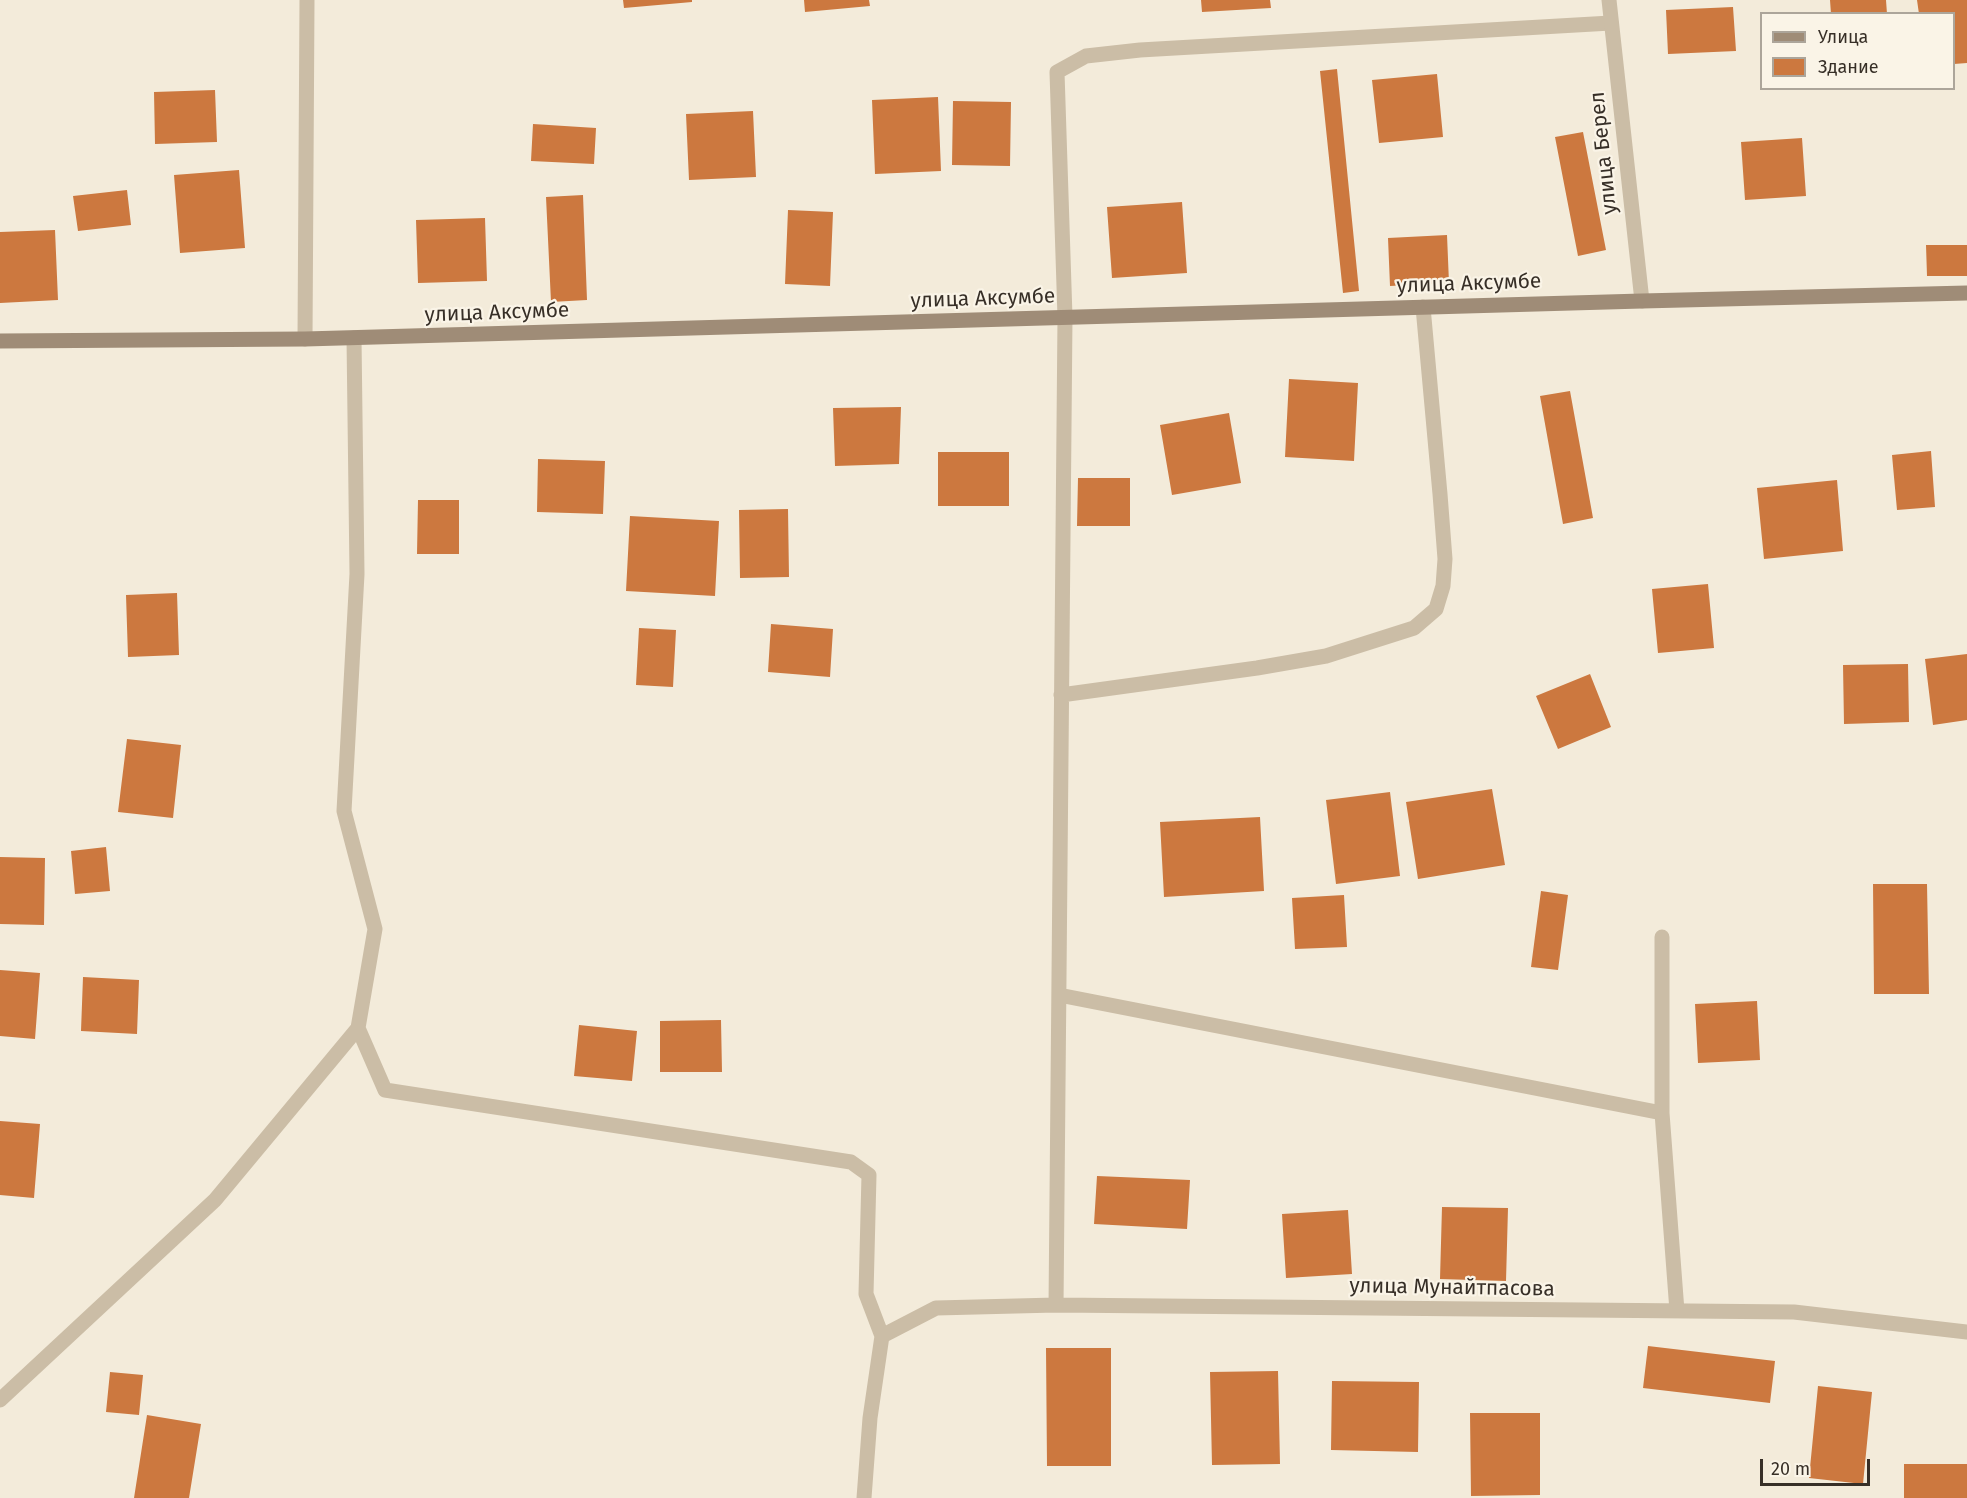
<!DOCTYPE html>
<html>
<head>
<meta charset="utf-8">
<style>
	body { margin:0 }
	#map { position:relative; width:1967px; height:1498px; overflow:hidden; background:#f3ebda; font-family:"Fira Sans",sans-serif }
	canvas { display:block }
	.legend { position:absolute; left:1760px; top:12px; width:195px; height:78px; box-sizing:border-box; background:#faf4e7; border:2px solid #aca59a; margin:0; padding:8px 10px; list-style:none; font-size:18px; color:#372f27 }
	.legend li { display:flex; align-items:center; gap:12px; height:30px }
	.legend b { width:30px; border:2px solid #aca59a }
	.scale { position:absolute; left:1760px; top:1459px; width:110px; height:27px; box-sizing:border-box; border:3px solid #372f27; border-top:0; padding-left:8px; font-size:18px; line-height:21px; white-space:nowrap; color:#372f27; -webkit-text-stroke:4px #faf4e7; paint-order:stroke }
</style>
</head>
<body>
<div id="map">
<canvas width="1967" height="1498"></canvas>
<ul class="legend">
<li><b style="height:8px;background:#9f8c77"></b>Улица</li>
<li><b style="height:16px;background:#cc783f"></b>Здание</li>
</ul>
<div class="scale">20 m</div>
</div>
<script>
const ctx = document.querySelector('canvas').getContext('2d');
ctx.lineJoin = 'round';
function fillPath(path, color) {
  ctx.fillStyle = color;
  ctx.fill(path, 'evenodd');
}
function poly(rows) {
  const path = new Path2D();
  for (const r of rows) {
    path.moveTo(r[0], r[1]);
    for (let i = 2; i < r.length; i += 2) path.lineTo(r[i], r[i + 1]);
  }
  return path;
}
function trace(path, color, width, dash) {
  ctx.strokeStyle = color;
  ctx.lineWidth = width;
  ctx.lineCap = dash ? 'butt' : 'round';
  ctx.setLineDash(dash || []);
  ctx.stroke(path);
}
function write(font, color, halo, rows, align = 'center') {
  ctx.font = font + ' "Fira Sans",sans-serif';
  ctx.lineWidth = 4.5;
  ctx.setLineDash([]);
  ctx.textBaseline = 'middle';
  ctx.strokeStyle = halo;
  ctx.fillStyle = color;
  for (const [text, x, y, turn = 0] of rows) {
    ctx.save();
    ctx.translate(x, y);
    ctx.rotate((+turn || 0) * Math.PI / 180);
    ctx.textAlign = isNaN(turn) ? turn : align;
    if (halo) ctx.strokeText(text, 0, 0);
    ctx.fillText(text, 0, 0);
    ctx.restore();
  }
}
fillPath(poly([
	[623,0,692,0,692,2,624,8],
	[804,0,869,0,870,6,805,12],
	[1201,0,1270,0,1271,8,1202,12],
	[1830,0,1886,0,1887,14,1831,14],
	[1917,0,1967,0,1967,63,1954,64,1954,14,1919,14],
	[1733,7,1736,51,1668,54,1666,10],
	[1337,69,1359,291,1343,293,1320,71],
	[1437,74,1443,137,1379,143,1372,80],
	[215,90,217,142,155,144,154,92],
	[938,97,941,171,875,174,872,100],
	[953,101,1011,102,1010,166,952,165],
	[753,111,756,177,689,180,686,114],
	[533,124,596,128,594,164,531,161],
	[1583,132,1606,250,1578,256,1555,137],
	[1802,138,1806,196,1745,200,1741,142],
	[239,170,245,248,180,253,174,175],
	[127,190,131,225,78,231,73,196],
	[583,195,587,300,551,302,546,197],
	[1182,202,1187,273,1112,278,1107,207],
	[788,210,833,212,830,286,785,284],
	[485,218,487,281,418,283,416,220],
	[55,230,58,300,0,303,0,232],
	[1447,235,1449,283,1390,286,1388,238],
	[1926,245,1967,245,1967,276,1927,276],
	[1289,379,1358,383,1354,461,1285,457],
	[1570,391,1593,518,1563,524,1540,396],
	[901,407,899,464,835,466,833,408],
	[1229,413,1241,483,1172,495,1160,425],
	[1931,451,1935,507,1897,510,1892,455],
	[938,452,1009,452,1009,506,938,506],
	[538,459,605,461,603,514,537,512],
	[1078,478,1130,478,1130,526,1077,526],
	[1837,480,1843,551,1764,559,1757,488],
	[418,500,459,500,459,554,417,554],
	[788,509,789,577,740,578,739,510],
	[630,516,719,521,715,596,626,591],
	[1708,584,1714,648,1658,653,1652,589],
	[177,593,179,655,128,657,126,595],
	[771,624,833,629,830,677,768,672],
	[639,628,676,630,673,687,636,685],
	[1967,654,1967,720,1933,725,1925,659],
	[1908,664,1909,722,1844,724,1843,665],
	[1590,674,1611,727,1558,749,1536,696],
	[127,739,181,745,173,818,118,812],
	[1492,789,1505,865,1418,879,1406,802],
	[1390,792,1400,876,1336,884,1326,800],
	[1260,817,1264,891,1164,897,1160,822],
	[106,847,110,891,75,894,71,851],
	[0,857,45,858,44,925,0,924],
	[1873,884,1927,884,1929,994,1874,994],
	[1541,891,1568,895,1558,970,1531,967],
	[1344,895,1347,947,1295,949,1292,898],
	[0,970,40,973,35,1039,0,1036],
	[83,977,139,980,137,1034,81,1031],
	[1757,1001,1760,1060,1698,1063,1695,1004],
	[721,1020,722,1072,660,1072,660,1021],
	[579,1025,637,1031,632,1081,574,1076],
	[0,1121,40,1124,34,1198,0,1195],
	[1097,1176,1190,1180,1187,1229,1094,1224],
	[1442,1207,1508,1208,1506,1281,1440,1279],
	[1348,1210,1352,1274,1286,1278,1282,1214],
	[1648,1346,1775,1361,1770,1403,1643,1388],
	[1046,1348,1111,1348,1111,1466,1047,1466],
	[1278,1371,1280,1464,1212,1465,1210,1372],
	[110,1372,143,1375,139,1415,106,1412],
	[1332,1381,1419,1382,1418,1452,1331,1450],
	[1818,1386,1872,1392,1863,1484,1809,1478],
	[1470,1413,1540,1413,1540,1495,1471,1496],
	[147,1415,201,1424,189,1498,134,1498],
	[1904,1464,1967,1464,1967,1498,1904,1498]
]), '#cc783f');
trace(poly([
	[1065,317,1057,72,1086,56,1140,50,1611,23]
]), '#cbbda6', 15);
trace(poly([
	[1609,0,1642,301],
	[305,339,307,0],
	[1061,695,1257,668,1326,656,1414,628,1436,609,1443,586,1445,559,1440,494,1423,307],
	[1059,995,1662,1113,1677,1311],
	[358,1028,385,1090,851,1162,869,1175,866,1294,882,1336],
	[1662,1113,1662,937],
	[1056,1305,1065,317],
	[0,1400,215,1200,358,1028,375,929,344,811,357,574,354,338],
	[864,1498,870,1418,882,1336,936,1308,1056,1305,1794,1312,1967,1332]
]), '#cbbda6', 15);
trace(poly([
	[0,341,305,339,1642,301,1967,293]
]), '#9f8c77', 15);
write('21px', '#372f27', '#faf4e7', [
	["улица Берел",1604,153,-96],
	["улица Аксумбе",1469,284,-2],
	["улица Аксумбе",983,299,-2],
	["улица Аксумбе",497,313,-2],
	["улица Мунайтпасова",1452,1288,1]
]);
</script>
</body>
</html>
